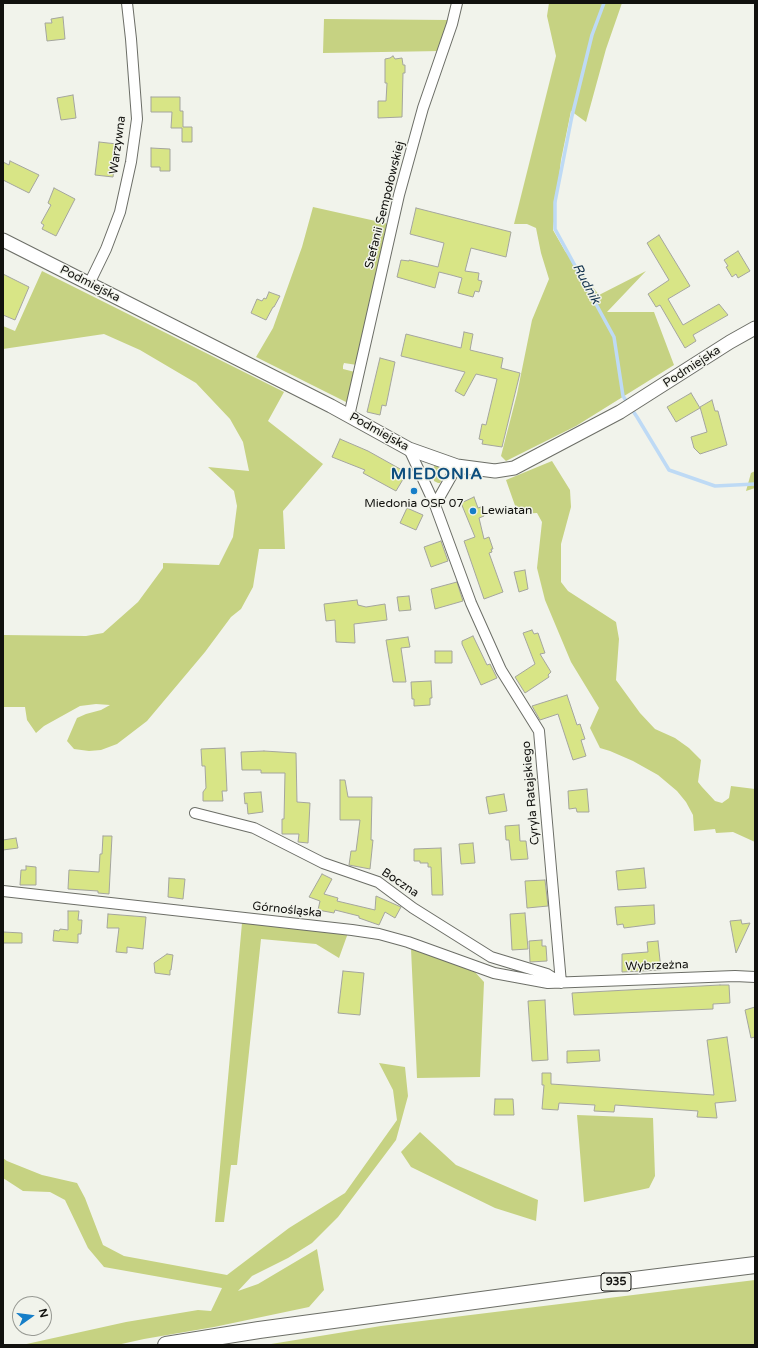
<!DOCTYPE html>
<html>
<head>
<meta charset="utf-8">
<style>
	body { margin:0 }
	#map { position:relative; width:758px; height:1348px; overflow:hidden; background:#f1f3eb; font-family:"Varela Round",sans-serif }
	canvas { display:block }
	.frame { position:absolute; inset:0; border:4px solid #11110e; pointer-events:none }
	.north { position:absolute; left:12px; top:1296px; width:40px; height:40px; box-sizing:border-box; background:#f1f3eb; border:1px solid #979993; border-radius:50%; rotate:76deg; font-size:11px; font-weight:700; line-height:16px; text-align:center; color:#11110e }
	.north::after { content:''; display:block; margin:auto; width:14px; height:18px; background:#167ec8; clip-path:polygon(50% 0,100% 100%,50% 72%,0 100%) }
</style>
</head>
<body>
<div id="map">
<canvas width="758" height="1348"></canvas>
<div class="frame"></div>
<div class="north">N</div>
</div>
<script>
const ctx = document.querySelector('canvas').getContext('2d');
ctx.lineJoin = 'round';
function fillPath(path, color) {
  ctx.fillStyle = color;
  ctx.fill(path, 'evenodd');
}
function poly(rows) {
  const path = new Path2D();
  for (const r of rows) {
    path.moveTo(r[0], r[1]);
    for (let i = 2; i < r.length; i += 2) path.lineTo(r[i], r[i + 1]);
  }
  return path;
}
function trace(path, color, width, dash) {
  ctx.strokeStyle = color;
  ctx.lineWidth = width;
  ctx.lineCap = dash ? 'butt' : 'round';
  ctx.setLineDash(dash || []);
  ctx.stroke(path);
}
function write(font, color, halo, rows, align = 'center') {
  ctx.font = font + ' "Varela Round",sans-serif';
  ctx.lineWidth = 3;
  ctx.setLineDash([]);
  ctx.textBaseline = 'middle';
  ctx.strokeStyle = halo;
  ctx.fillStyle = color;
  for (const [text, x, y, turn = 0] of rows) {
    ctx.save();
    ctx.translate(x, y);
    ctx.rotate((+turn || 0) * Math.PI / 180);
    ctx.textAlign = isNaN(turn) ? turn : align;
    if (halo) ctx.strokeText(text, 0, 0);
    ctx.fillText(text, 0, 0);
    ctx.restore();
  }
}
fillPath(poly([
	[549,3,622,3,606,49,586,122,571,111,561,160,553,230,565,251,599,295,646,271,607,312,654,312,674,365,576,426,506,461,501,456,517,394,532,320,549,279,541,253,536,228,527,224,514,224,556,56,547,16],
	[324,19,450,20,441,51,323,53],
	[313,207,389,224,357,365,344,363,343,366,343,369,355,372,348,403,256,357,273,328,302,247],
	[42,271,284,392,268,421,323,464,283,511,285,549,259,549,253,587,241,609,231,617,205,652,147,721,117,744,101,750,89,751,74,749,67,741,77,718,86,714,101,710,110,705,96,704,80,706,44,726,36,733,27,720,25,707,3,707,3,635,86,636,103,633,138,602,163,568,163,563,219,565,233,537,237,506,234,491,208,467,249,471,243,442,230,419,196,383,140,350,104,334,3,349,3,326,15,331],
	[552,461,570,490,571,507,561,544,561,582,568,591,616,622,619,639,616,680,640,713,655,729,675,738,689,748,701,760,698,782,702,787,715,801,722,803,729,798,731,786,755,789,755,842,733,832,716,833,715,829,694,831,693,815,686,802,677,791,658,775,633,761,610,751,600,748,590,728,599,708,571,662,545,600,537,568,542,522,537,513,518,514,506,480],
	[435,465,440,468,442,480,440,483,438,483,434,481,433,468],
	[755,471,755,488,746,491,751,473],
	[242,923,348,933,339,958,316,944,261,939,237,1165,231,1165,224,1222,215,1222],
	[411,949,474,971,484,982,480,1077,417,1078],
	[379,1063,405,1067,408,1096,396,1140,338,1217,312,1243,288,1258,252,1276,238,1291,258,1284,317,1249,324,1290,309,1307,214,1327,144,1339,117,1345,22,1345,126,1322,198,1310,211,1311,222,1288,104,1267,88,1248,65,1200,50,1192,23,1191,3,1178,3,1158,7,1161,42,1175,77,1183,85,1198,103,1245,124,1256,227,1275,289,1228,345,1193,397,1120,393,1090],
	[577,1115,653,1118,655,1176,649,1188,584,1202],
	[420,1132,456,1165,538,1200,536,1221,495,1208,411,1167,401,1152],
	[755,1280,755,1345,265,1345,381,1326]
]), '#c6d282');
trace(poly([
	[604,3,592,35,572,116,555,202,555,229,614,337,623,396,637,417,669,470,715,486,755,484]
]), '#bedaf5', 3.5);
const building = poly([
	[63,17,65,39,47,41,45,23,52,23,51,19,63,17],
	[393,56,395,59,402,58,403,65,405,65,405,73,403,73,402,117,378,118,378,101,386,101,387,83,385,83,385,59,390,58,393,56],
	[73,95,76,118,61,120,57,98,73,95],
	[151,97,180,97,180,111,183,111,183,127,192,127,192,142,182,142,182,128,171,128,172,112,151,112,151,97],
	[99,142,117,144,113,177,95,175,99,142],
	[151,148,170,149,170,171,160,171,160,167,151,167,151,148],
	[10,161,39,175,29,193,3,180,3,162,9,165,10,161],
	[54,188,75,199,56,236,42,229,44,225,41,223,51,205,48,203,54,188],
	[416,208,511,232,506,257,471,248,465,271,479,273,478,280,482,281,479,292,475,291,473,297,458,293,462,278,451,275,439,272,435,288,397,277,401,260,409,261,409,260,438,267,444,243,410,234,416,208],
	[659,235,690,286,668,299,683,325,719,304,728,315,693,335,696,341,685,348,660,305,656,307,648,294,669,280,647,243,659,235],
	[738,251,750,271,738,278,736,274,732,277,726,267,728,266,724,260,738,251],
	[3,274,29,287,15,320,3,315,3,274],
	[269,292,280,296,274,307,273,307,266,320,251,313,257,299,262,301,264,298,266,299,269,292],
	[464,332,473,334,470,350,503,358,501,368,520,373,502,447,482,444,483,440,479,439,482,424,486,425,497,379,476,374,464,396,455,391,465,372,401,356,406,334,461,348,464,332],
	[380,358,395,362,386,406,382,405,380,415,367,412,380,358],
	[691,393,700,408,676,422,667,407,691,393],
	[712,400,715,411,718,411,727,445,700,454,694,448,691,437,707,432,700,407,712,400],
	[340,439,368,451,402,470,400,474,405,476,396,491,363,473,365,470,332,457,340,439],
	[474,497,478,508,481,507,484,516,479,518,484,539,489,537,493,549,491,549,492,552,489,553,503,592,484,599,464,541,475,537,461,503,474,497],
	[407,508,423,515,416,530,400,523,407,508],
	[441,541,448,561,431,567,424,547,441,541],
	[525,570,528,589,519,592,514,572,525,570],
	[457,582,463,601,435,609,431,589,457,582],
	[409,596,411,610,399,611,397,597,409,596],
	[357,600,358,605,366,607,385,604,387,620,354,624,355,643,336,642,335,620,326,621,324,604,357,600],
	[532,630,534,634,538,633,545,653,540,654,551,672,548,675,549,677,525,693,515,677,535,664,523,633,532,630],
	[473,636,487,665,490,664,497,678,481,685,462,644,462,641,473,636],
	[408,637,410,647,401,648,406,682,393,682,386,640,408,637],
	[435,651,452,651,452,663,435,663,435,651],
	[431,681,432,698,430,698,430,705,414,706,414,699,412,699,411,682,431,681],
	[567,695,577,725,580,724,585,739,581,740,586,756,573,760,558,714,540,720,532,706,567,695],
	[225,748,227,791,222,791,223,801,203,801,203,792,206,788,205,766,202,766,201,749,225,748],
	[264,751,296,753,297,802,310,803,308,843,298,842,299,834,282,834,282,819,284,819,285,773,261,773,261,770,242,770,241,752,264,751],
	[340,780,345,780,348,797,372,797,371,840,373,840,370,869,349,865,351,851,356,851,360,820,340,820,340,780],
	[587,789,589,812,577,812,576,808,569,809,568,791,587,789],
	[261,792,263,812,248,814,247,803,245,804,244,793,261,792],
	[504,794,507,811,489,814,486,797,504,794],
	[519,825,520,841,526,841,528,859,511,860,509,840,506,840,505,826,519,825],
	[103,836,112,836,109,894,98,893,98,891,68,889,69,870,99,872,100,854,102,854,103,836],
	[16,838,18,848,3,850,3,840,16,838],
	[473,843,475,863,461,864,459,844,473,843],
	[441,848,443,895,432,895,431,867,428,867,428,863,420,863,420,861,414,861,414,849,441,848],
	[26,866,36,867,36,885,20,885,21,870,26,870,26,866],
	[644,868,646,888,618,890,616,871,644,868],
	[322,874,332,879,324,894,338,898,337,901,375,910,376,896,401,907,395,918,385,912,379,925,359,918,359,916,335,910,334,913,318,910,320,901,309,897,322,874],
	[169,878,185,879,183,899,168,897,169,878],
	[545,880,548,906,527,908,525,881,545,880],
	[654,905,655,924,624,928,623,924,617,925,615,907,654,905],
	[68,911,79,911,78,920,82,920,81,934,78,934,78,943,53,941,54,930,59,931,60,929,68,930,68,911],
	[525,913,528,949,512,950,510,914,525,913],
	[108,914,146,917,143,949,127,947,127,953,116,952,119,928,107,928,108,914],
	[741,920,742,924,750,923,736,953,730,921,741,920],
	[3,932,22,933,22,943,3,943,3,932],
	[542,940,542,946,546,946,547,961,530,962,529,941,542,940],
	[658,941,661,970,622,972,622,954,648,952,647,942,658,941],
	[167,954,173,955,171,970,170,970,170,975,155,973,154,963,167,954],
	[343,971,364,973,360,1015,338,1013,343,971],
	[720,985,729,985,730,1003,713,1004,713,1009,574,1015,572,993,720,985],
	[545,1000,548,1060,532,1061,528,1001,545,1000],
	[755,1007,755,1037,751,1038,745,1010,755,1007],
	[727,1037,736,1101,715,1103,717,1118,697,1117,698,1111,615,1105,614,1112,594,1111,595,1105,559,1103,558,1110,542,1109,544,1085,542,1085,542,1073,551,1073,551,1084,714,1095,707,1040,727,1037],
	[599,1050,600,1061,567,1063,567,1051,599,1050],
	[495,1099,513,1099,514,1115,494,1115,495,1099]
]);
fillPath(building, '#d8e586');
trace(building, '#a4a59e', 1);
const minor = poly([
	[89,284,106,249,120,212,131,162,137,119,131,39,127,3],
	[349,416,399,195,423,108,452,24,457,3],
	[409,449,435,505,471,603,501,670,539,731,561,983],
	[435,505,457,466],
	[195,813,254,828,323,863,378,882,413,908,491,957,547,974,561,983],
	[3,891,352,930,379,934,408,942,494,973,548,983,735,976,755,977]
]);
const tertiary = poly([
	[3,240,331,406,409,449,457,466,495,471,514,468,620,412,730,342,755,328]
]);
const primary = poly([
	[166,1345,259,1330,578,1287,755,1265]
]);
trace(minor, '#6c6e67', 12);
trace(tertiary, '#6c6e67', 15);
trace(primary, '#6c6e67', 18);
trace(minor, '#fff', 10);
trace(tertiary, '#fff', 13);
trace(primary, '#fff', 16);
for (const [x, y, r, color] of [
	[414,491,4,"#167ec8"],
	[473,511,4,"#167ec8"]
]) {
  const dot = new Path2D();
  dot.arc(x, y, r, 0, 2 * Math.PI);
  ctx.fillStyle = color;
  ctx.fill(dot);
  trace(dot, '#f1f3eb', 1.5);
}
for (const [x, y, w] of [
	[616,1282,30]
]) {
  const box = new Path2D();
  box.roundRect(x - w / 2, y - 9, w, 18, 3);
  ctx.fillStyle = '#f1f3eb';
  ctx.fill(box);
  trace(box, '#11110e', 1);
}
write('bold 11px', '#11110e', null, [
	["935",616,1282]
]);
write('12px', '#11110e', '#f1f3eb', [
	["Warzywna",118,145,-82],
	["Stefanii Sempołowskiej",385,205,-76],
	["Podmiejska",90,284,27],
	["Podmiejska",692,367,-33],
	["Podmiejska",379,432,29],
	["Cyryla Ratajskiego",531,793,-95],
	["Boczna",400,883,34],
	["Górnośląska",287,910,6],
	["Wybrzeżna",657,966,-2]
]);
write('12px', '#11110e', '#f1f3eb', [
	["Miedonia OSP 07",414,504],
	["Lewiatan",481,511,"left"]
]);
write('italic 13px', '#16354f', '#f1f3eb', [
	["Rudnik",586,284,62]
]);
ctx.letterSpacing = '1px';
write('bold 16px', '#0d4d7d', '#f1f3eb', [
	["MIEDONIA",437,475]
]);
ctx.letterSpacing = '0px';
</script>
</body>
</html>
